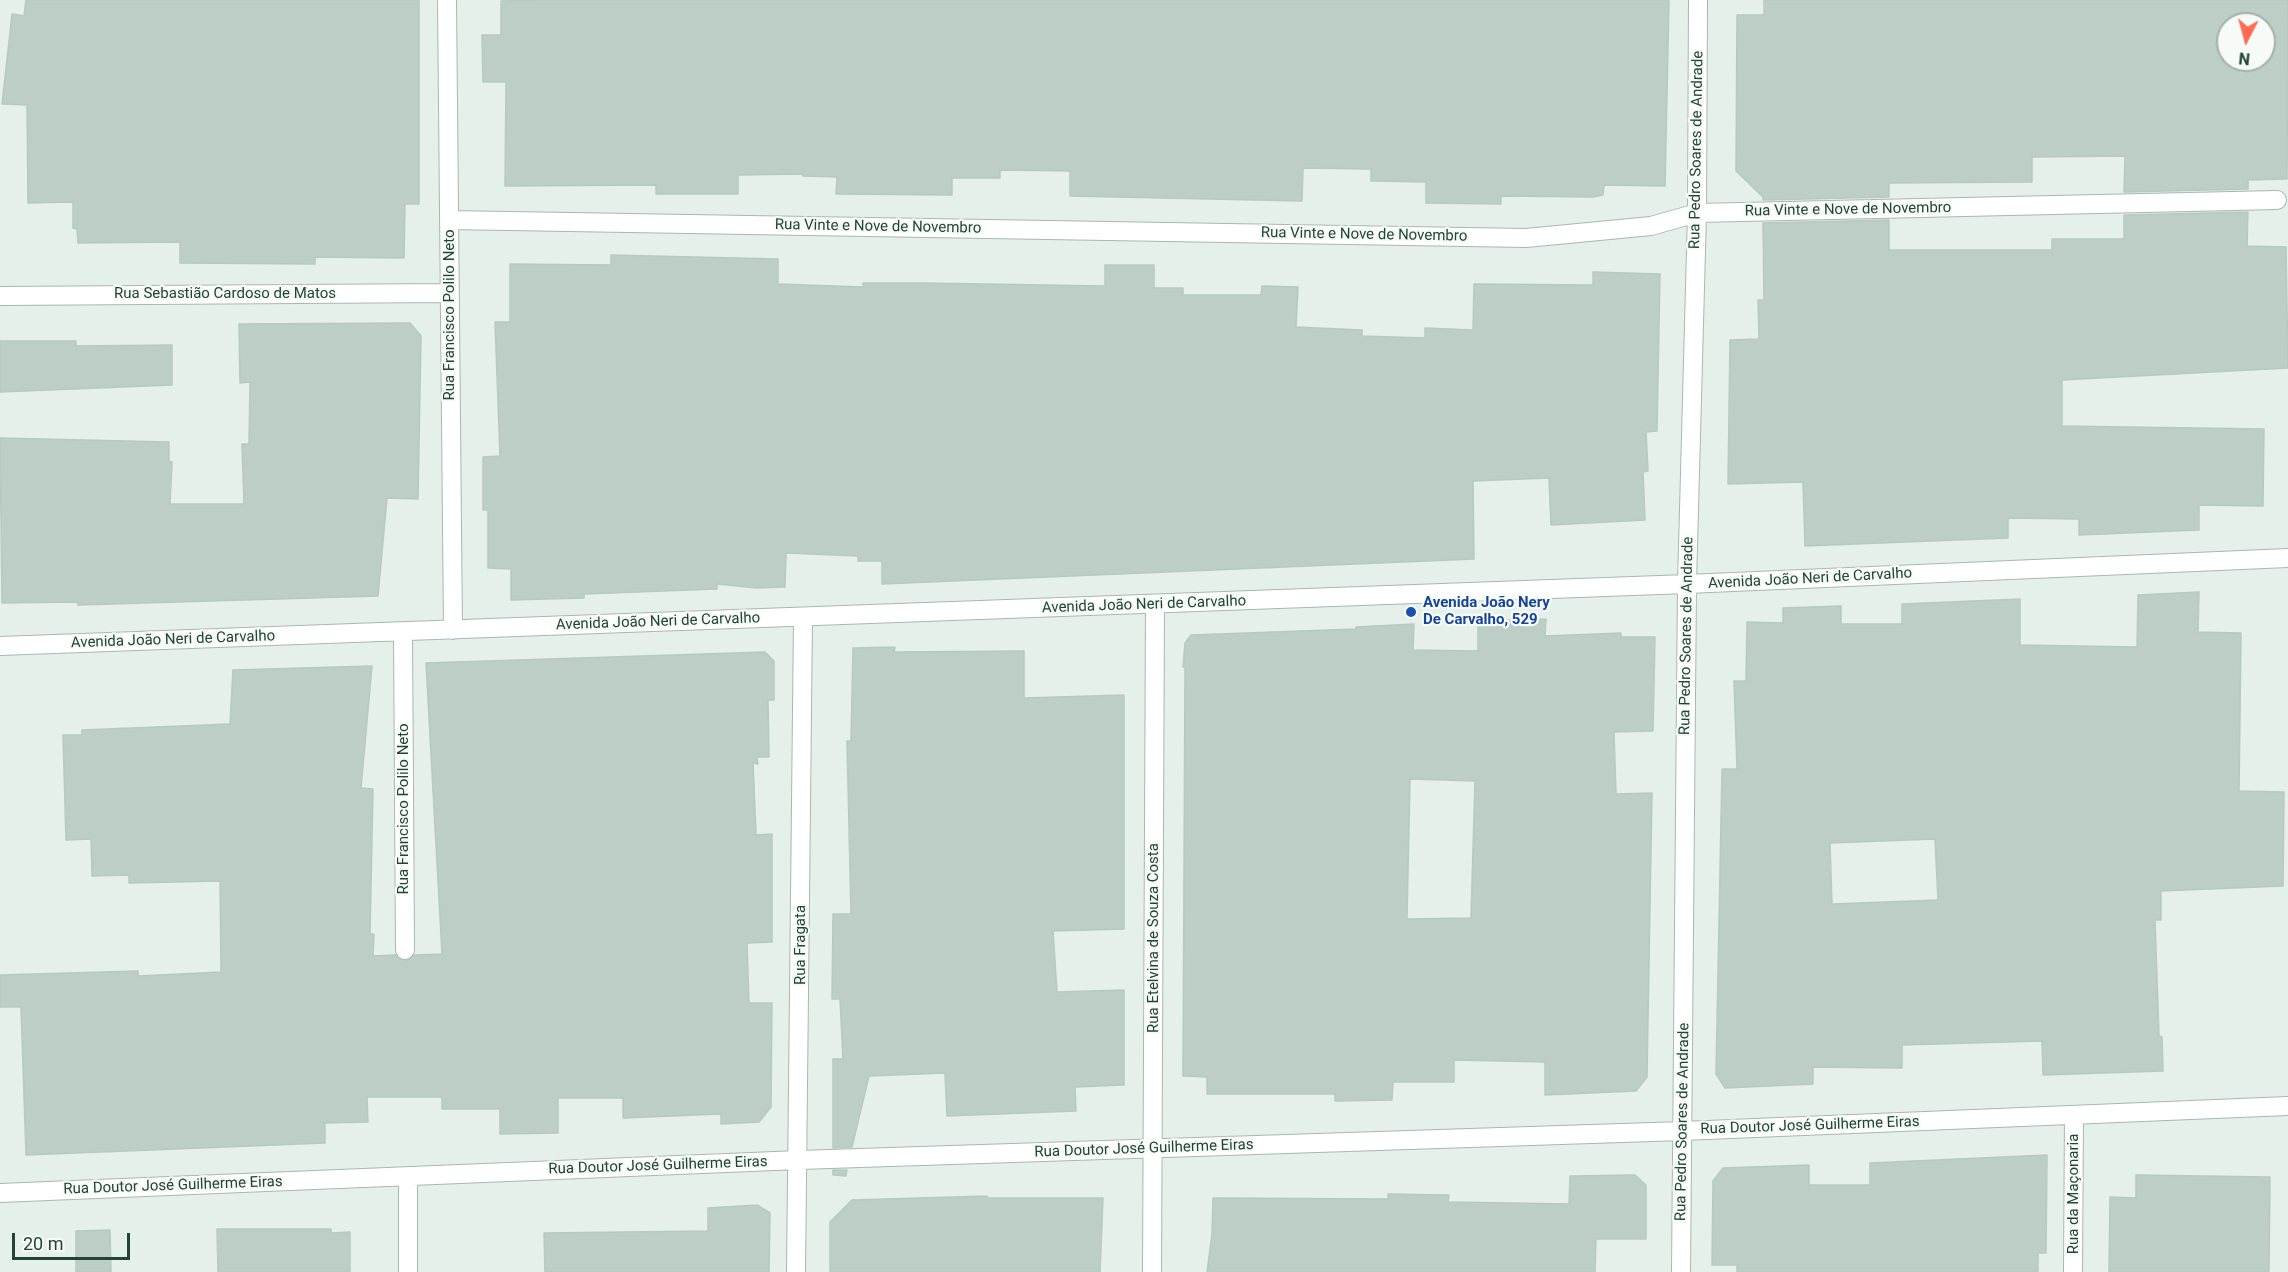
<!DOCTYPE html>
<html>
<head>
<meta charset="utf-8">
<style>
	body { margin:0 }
	#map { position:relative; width:2288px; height:1272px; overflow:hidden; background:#e5f0ea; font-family:Roboto,sans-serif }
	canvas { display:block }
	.north { position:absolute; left:2216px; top:12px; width:60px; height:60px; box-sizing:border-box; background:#f6fbf8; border:2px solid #a1b2ab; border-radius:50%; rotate:186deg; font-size:16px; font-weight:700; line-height:24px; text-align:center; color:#214437 }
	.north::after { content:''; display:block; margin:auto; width:21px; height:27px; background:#ff6c53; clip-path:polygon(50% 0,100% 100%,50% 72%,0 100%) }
	.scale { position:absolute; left:12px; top:1233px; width:118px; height:27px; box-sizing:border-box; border:3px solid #214437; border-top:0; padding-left:8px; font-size:18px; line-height:21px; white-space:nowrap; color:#214437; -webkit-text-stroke:4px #f6fbf8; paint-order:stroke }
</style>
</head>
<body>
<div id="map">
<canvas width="2288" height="1272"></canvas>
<div class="north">N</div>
<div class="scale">20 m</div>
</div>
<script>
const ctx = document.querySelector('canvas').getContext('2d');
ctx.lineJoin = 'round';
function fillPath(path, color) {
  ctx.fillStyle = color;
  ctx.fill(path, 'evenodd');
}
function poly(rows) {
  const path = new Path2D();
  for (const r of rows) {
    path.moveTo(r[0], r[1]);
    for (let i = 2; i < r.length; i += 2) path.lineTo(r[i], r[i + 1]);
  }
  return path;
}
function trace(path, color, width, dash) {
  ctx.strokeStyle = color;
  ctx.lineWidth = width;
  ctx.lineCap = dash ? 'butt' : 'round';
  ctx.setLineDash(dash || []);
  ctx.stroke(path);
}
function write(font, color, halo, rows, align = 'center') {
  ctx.font = font + ' Roboto,sans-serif';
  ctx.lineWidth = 4.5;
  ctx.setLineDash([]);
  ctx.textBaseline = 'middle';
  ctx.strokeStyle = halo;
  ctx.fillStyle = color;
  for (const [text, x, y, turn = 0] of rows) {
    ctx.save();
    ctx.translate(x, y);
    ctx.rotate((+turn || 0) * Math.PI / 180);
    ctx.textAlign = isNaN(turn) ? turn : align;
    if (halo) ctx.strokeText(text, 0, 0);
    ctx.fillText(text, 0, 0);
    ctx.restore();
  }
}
const building = poly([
	[26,0,419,0,419,204,405,204,404,258,315,257,315,264,180,263,180,242,78,243,77,229,73,228,73,202,28,203,27,105,2,104,12,14,24,16,26,0],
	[538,0,1669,0,1665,186,1604,185,1603,195,1593,197,1501,196,1501,204,1426,203,1426,182,1371,181,1371,169,1303,168,1302,201,1070,196,1070,171,1000,170,1000,178,952,178,952,195,836,194,837,177,803,176,803,174,738,175,738,194,656,194,656,185,505,186,506,82,483,82,482,35,501,35,501,1,538,0],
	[1764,0,2288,0,2287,179,2248,180,2248,189,2124,192,2125,156,2032,157,2032,182,1889,183,1889,197,1763,200,1763,197,1736,171,1737,15,1764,15,1764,0],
	[2228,24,2264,24,2264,60,2228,60,2228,24],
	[2248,212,2247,246,2286,247,2288,368,2062,380,2062,426,2264,429,2263,506,2199,505,2199,530,2079,535,2079,519,2008,518,2008,538,1805,546,1803,482,1728,484,1730,340,1759,339,1758,300,1764,300,1763,223,1889,220,1889,250,2052,250,2052,239,2124,239,2124,215,2248,212],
	[611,255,778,259,778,284,863,287,863,283,923,283,1105,286,1105,265,1154,265,1154,288,1183,288,1183,295,1261,295,1262,286,1298,287,1296,327,1362,330,1362,336,1425,338,1425,328,1473,330,1474,284,1593,285,1593,272,1660,274,1657,431,1646,432,1648,471,1643,472,1645,520,1551,525,1549,478,1473,481,1474,559,882,584,882,561,858,561,858,556,786,553,785,587,756,588,717,584,717,589,584,594,584,598,511,600,511,569,488,568,488,510,483,510,483,457,500,456,495,322,510,322,510,264,611,265,611,255],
	[410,323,421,336,418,499,387,498,378,596,78,605,78,602,2,603,0,438,169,442,169,461,172,462,170,504,244,504,242,444,249,444,250,382,240,383,239,324,410,323],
	[0,341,76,341,76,346,172,345,172,385,0,392,0,341],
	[2199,592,2198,632,2241,633,2239,791,2284,792,2283,886,2161,891,2161,920,2155,920,2159,1036,2162,1037,2163,1071,2043,1075,2042,1041,1902,1045,1902,1068,1813,1067,1813,1084,1725,1088,1716,1074,1722,769,1737,769,1734,681,1746,681,1747,622,1783,623,1783,608,1841,606,1841,624,1902,624,1902,604,2020,599,2020,645,2137,647,2138,595,2199,592],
	[1935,839,1938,900,1832,904,1830,843,1935,839],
	[1546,619,1545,636,1621,633,1621,637,1655,637,1653,731,1614,732,1616,794,1652,793,1647,1077,1636,1091,1545,1095,1545,1062,1454,1060,1454,1082,1393,1082,1392,1100,1335,1101,1335,1094,1207,1094,1207,1077,1183,1076,1185,667,1183,667,1185,643,1191,635,1356,629,1356,627,1414,624,1413,650,1478,651,1478,621,1546,619],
	[1410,779,1475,781,1471,918,1407,919,1410,779],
	[895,647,894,652,1024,651,1024,698,1124,695,1124,929,1053,931,1057,992,1124,990,1124,1085,1075,1087,1076,1111,947,1116,945,1073,869,1076,852,1147,833,1148,833,1059,843,1059,840,999,832,999,833,914,851,914,847,741,851,741,853,648,895,647],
	[765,652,774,661,774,700,768,700,769,757,757,757,758,764,753,763,756,835,772,834,772,942,747,943,749,1003,772,1003,771,1107,759,1122,721,1124,721,1114,623,1118,623,1098,558,1098,558,1133,500,1134,500,1109,442,1109,442,1097,367,1097,368,1122,325,1123,325,1143,26,1155,21,1007,0,1007,0,975,138,971,138,976,221,972,220,881,129,883,129,875,92,876,91,839,66,840,63,735,82,735,82,730,230,724,233,670,372,666,361,788,373,789,370,934,374,934,373,956,395,955,406,961,415,955,442,954,426,663,765,652],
	[2047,1155,2046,1253,2038,1253,2038,1272,1737,1272,1737,1265,1712,1265,1713,1181,1723,1168,1809,1165,1809,1185,1870,1185,1870,1163,2047,1155],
	[833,1170,847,1170,846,1176,833,1175,833,1170],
	[1635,1175,1646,1185,1646,1239,1596,1239,1595,1272,1207,1272,1212,1234,1213,1198,1388,1199,1388,1194,1449,1195,1448,1202,1569,1204,1570,1176,1635,1175],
	[2136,1175,2270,1177,2269,1272,2109,1272,2110,1197,2136,1198,2136,1175],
	[987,1196,988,1198,1103,1198,1100,1272,830,1272,830,1222,852,1200,987,1196],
	[757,1205,770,1213,769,1272,545,1272,544,1233,708,1231,708,1208,757,1205],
	[217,1229,331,1229,331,1233,350,1232,350,1272,218,1272,217,1229],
	[110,1230,111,1272,76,1272,76,1231,110,1230]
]);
fillPath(building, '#bccec5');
trace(building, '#b6cac0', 1.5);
const minor = poly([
	[447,0,453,630],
	[449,220,1526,238,1651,226,1697,213,2277,200],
	[0,296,449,293],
	[403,632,405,950],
	[0,646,1687,584,2288,558],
	[0,1193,799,1160,1683,1131,2288,1106],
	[408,1272,408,1176],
	[796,1272,803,617],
	[1152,1272,1155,605],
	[1681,1272,1687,584,1697,213,1698,0],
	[2073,1272,2074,1115]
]);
trace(minor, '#a6b9b1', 20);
trace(minor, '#fff', 18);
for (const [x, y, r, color] of [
	[1411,612,6,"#1a4fb4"]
]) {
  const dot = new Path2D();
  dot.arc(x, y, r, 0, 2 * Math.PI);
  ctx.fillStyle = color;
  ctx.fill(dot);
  trace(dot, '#f6fbf8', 2);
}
write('15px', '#214437', '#f6fbf8', [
	["Rua Pedro Soares de Andrade",1697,150,-89],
	["Rua Vinte e Nove de Novembro",1848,210,-1],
	["Rua Vinte e Nove de Novembro",878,227,1],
	["Rua Vinte e Nove de Novembro",1364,235,1],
	["Rua Sebastião Cardoso de Matos",225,294],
	["Rua Francisco Polilo Neto",450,315,-90],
	["Avenida João Neri de Carvalho",1810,579,-3],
	["Avenida João Neri de Carvalho",1144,605,-2],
	["Avenida João Neri de Carvalho",658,622,-2],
	["Rua Pedro Soares de Andrade",1687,636,-89],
	["Avenida João Neri de Carvalho",173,640,-2],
	["Rua Francisco Polilo Neto",404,809,-90],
	["Rua Etelvina de Souza Costa",1154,938,-90],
	["Rua Fragata",801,945,-90],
	["Rua Pedro Soares de Andrade",1683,1122,-89],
	["Rua Doutor José Guilherme Eiras",1810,1126,-2],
	["Rua Doutor José Guilherme Eiras",1144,1149,-2],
	["Rua Doutor José Guilherme Eiras",658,1166,-2],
	["Rua Doutor José Guilherme Eiras",173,1186,-2],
	["Rua da Maçonaria",2074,1194,-90]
]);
write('bold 15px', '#164399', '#f6fbf8', [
	["Avenida João Nery",1423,603],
	["De Carvalho, 529",1423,620]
], 'left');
</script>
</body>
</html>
